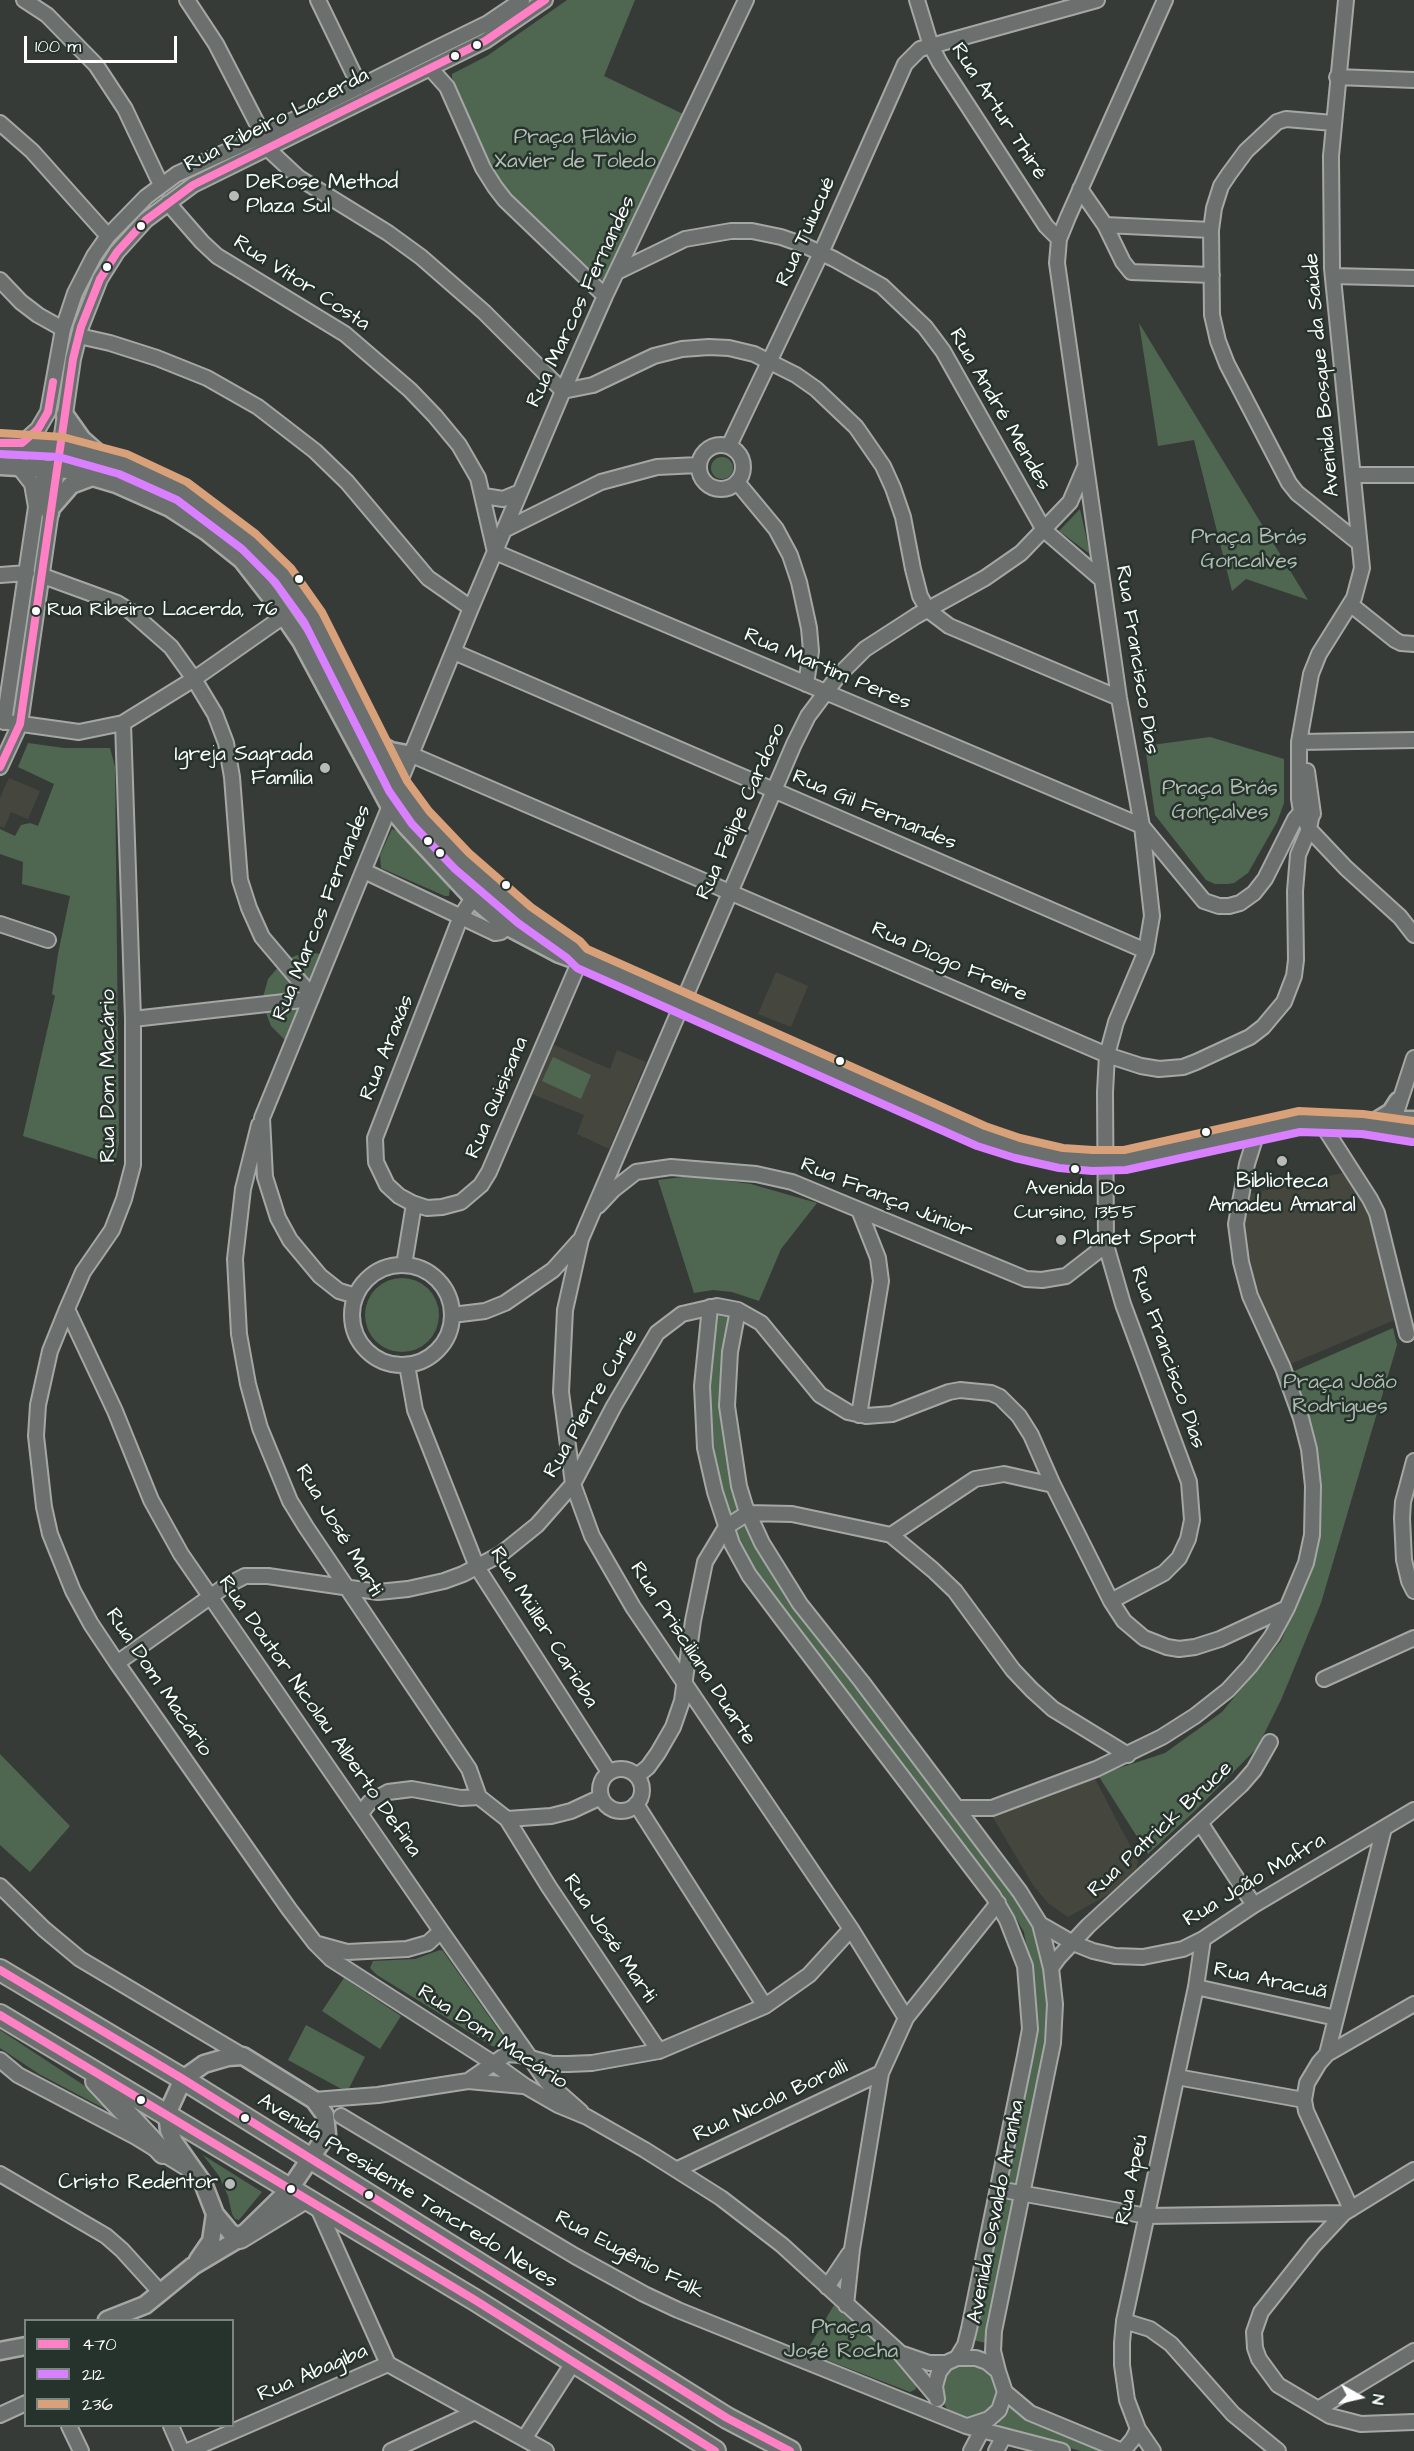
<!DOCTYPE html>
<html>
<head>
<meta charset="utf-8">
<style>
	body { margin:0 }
	#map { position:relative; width:1414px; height:2451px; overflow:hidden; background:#373b37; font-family:"Architects Daughter",sans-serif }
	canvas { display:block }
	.legend { position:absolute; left:24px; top:2319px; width:210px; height:108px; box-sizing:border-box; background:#26332d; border:2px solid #7d8581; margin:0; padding:8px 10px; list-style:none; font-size:18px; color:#fff }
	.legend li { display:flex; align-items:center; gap:12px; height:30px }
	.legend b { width:30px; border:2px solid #7d8581 }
	.north { position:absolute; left:1330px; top:2367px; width:60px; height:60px; -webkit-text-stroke:4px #26332d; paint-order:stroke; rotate:98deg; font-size:16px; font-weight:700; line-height:24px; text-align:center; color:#fff }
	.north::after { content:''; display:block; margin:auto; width:21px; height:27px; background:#fff; clip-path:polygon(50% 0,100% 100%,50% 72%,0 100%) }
	.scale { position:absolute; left:24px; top:36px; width:153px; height:27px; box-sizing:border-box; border:3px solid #fff; border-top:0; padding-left:8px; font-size:18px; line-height:21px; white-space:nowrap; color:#fff; -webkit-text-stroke:4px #26332d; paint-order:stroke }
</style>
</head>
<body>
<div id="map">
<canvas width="1414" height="2451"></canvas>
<ul class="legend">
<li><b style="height:8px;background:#ff80c5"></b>470</li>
<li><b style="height:8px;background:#d880ff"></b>212</li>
<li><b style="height:8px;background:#d9a179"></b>236</li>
</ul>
<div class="north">N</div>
<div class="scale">100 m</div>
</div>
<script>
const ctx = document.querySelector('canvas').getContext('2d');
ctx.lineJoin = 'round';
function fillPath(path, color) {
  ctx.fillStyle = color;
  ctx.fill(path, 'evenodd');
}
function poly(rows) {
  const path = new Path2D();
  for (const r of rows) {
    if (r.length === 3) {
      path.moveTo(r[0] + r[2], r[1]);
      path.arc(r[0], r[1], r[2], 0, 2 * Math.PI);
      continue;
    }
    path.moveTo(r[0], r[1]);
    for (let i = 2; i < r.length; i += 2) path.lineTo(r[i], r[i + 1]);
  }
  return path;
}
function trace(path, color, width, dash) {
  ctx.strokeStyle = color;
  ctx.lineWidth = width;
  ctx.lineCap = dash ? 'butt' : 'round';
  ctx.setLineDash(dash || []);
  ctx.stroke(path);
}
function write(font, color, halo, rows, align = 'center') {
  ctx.font = font + ' "Architects Daughter",sans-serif';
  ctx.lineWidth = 5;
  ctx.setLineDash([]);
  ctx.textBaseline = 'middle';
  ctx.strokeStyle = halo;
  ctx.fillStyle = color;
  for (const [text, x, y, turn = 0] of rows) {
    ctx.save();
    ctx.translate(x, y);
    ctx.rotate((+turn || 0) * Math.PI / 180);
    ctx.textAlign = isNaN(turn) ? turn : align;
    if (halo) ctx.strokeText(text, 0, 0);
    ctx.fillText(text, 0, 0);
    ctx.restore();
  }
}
fillPath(poly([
	[9,778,40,791,28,819,11,812,4,828,0,826,0,798],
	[776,972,808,986,791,1027,758,1014],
	[554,1045,610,1069,617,1050,646,1062,609,1149,577,1134,584,1115,532,1094],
	[1347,1172,1364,1195,1399,1318,1286,1366,1255,1294,1242,1237,1245,1195],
	[1093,1775,1138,1861,1134,1880,1068,1917,1048,1903,1033,1885,992,1816]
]), '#45473f');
fillPath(poly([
	[567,0,635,0,604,76,683,114,603,281,504,194,491,174,487,157,474,140,460,110,452,77,452,74,487,56],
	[1139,323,1308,600,1246,579,1232,591,1194,440,1158,446],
	[722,468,11],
	[1080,509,1090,554,1059,531],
	[1210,737,1284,759,1284,803,1277,822,1248,873,1234,883,1228,884,1215,884,1206,880,1155,815,1145,746],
	[28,743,64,748,110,748,115,767,119,1142,115,1165,23,1136,55,996,52,994,58,954,70,896,22,884,23,862,0,854,0,829,15,836,21,825,30,823,38,826,54,784,18,767],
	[392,829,397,831,450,887,449,896,445,896,381,868,380,855],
	[314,953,321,954,309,986,288,959,300,954],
	[280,965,305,993,263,997,268,979],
	[298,1009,286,1041,271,1026,266,1013],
	[553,1057,591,1075,581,1099,542,1081],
	[691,1176,751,1184,817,1203,781,1249,759,1301,732,1292,713,1290,694,1293,658,1180],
	[402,1315,37],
	[717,1314,729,1316,726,1353,745,1523,756,1545,778,1584,963,1821,1025,1903,1034,1927,1042,1959,1048,2003,1045,2050,986,2343,973,2340,1035,2004,1024,1932,1001,1892,769,1591,739,1544,720,1489,709,1412,711,1362],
	[1393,1328,1397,1345,1321,1603,1281,1700,1257,1748,1196,1810,1148,1854,1098,1775,1165,1753,1222,1712,1281,1641,1306,1581,1319,1529,1290,1373],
	[0,1754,70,1826,30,1872,0,1845],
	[440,1950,443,1951,507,2042,497,2047,492,2046,377,1975,370,1968,373,1961,415,1959],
	[344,1978,401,2016,380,2049,322,2011],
	[306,2025,365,2057,347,2092,288,2060],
	[0,2030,85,2086,111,2112,39,2074,0,2048],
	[203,2155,262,2192,239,2220,235,2219,232,2214,228,2196,219,2176],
	[834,2305,915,2374,916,2389,910,2392,806,2352],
	[969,2391,28],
	[1009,2404,1022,2416,1053,2432,1105,2451,1081,2451,997,2429,999,2421]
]), '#4f6650');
const minor = poly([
	[24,0,47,15,96,65,125,109,161,185],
	[187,0,216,44,263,135],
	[318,0,360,87],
	[917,0,931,46,940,63,1046,226,1059,239],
	[1346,0,1331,156,1332,268,1362,568,1354,598,1319,654,1311,674,1299,742,1299,799,1301,812,1309,829,1346,868,1400,917,1414,935],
	[430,68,447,87,483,168,495,187,505,200,605,296],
	[1337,77,1414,80],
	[0,123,32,151,108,236],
	[1333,123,1286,119,1277,122,1246,151,1229,174,1221,186,1214,208,1211,230,1212,315,1218,341,1227,364,1289,483,1297,493,1359,543],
	[268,149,299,178,388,233,421,257,484,312,563,391,593,385,654,356,682,349,709,347,729,348,754,354,796,375,816,389,856,427,883,466,893,488,903,517,913,569,920,596,928,610,949,626,1119,698],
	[1080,189,1105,225,1123,262,1131,272,1212,275],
	[168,203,202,242,217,256,345,334,410,390,435,416,459,445,478,478,495,552,1142,826,1204,901,1219,906,1229,906,1240,903,1254,893,1265,879,1295,819,1301,812,1311,808],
	[1105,225,1211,230],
	[617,272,685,239,731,231,752,231,781,237,801,244,834,259,882,286,925,327,943,351,1044,530,1101,579],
	[1333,276,1414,278],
	[0,280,21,302,38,315,63,329],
	[79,336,110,343,157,358,207,378,258,407,315,451,347,482,428,578,471,608],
	[22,443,38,429,48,412,63,329,75,293,94,256,108,236,146,197,177,174,263,135,437,48,488,23,522,0],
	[721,467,22],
	[729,446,821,253,905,64,920,49,931,46,1097,0],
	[1354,475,1414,475],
	[737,482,776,529,790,555,799,582,809,628,811,651,806,684],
	[484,496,503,499,520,492],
	[504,530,601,482,657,467,698,465],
	[0,575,27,573],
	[43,576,117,603,130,611,171,647,194,679,215,714,226,743,232,777,240,880,249,908,262,937,312,996],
	[1350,604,1395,640,1401,643,1414,644],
	[454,652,1146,951],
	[0,721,79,732,123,723,194,679,284,616],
	[4,722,36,507,32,484,18,466],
	[123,723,133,1019,133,1165,124,1199,112,1230,83,1272,67,1309,50,1351,38,1405,36,1436,44,1507,50,1534,73,1591,91,1624,117,1663,289,1909,315,1943,331,1959,493,2063,525,2086,558,2105,587,2117,645,2150,721,2198,782,2245,899,2352,935,2395],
	[1299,742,1414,740],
	[412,755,1107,1055,1141,1066,1159,1069,1183,1067,1196,1062,1250,1037,1263,1027,1284,1002,1294,976,1296,960,1295,891,1298,855,1309,829,1312,813],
	[0,767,20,724,73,359,81,327,100,279,117,252,146,220,193,185,485,41,545,0],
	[1307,771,1313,814],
	[364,871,495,933,501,932,506,926],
	[473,898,461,916,375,1138,376,1162,387,1185,399,1196,412,1203,427,1208,442,1207,461,1202,481,1185,489,1172,581,958],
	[0,924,48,940],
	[133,1019,311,999],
	[1397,1110,1414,1058],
	[1320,1121,1370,1199,1377,1213,1407,1334],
	[259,1125,243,1189,235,1259,239,1334,248,1384,260,1428,290,1501,306,1527,469,1769,479,1797],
	[598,1206,613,1190,636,1172,671,1167,756,1174,792,1182,1026,1279,1042,1280,1066,1276,1106,1245],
	[859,1210,878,1258,881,1281,859,1415],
	[404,1265,414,1204],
	[402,1315,50],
	[356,1296,339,1291,320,1276,290,1240,278,1218,265,1177,262,1118,471,608,563,391,605,296,746,0],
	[710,1307,702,1386,705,1448,715,1492,732,1544,749,1575,782,1619,993,1896,1007,1920,1025,1966,1030,2029,1025,2056,969,2329,965,2345,957,2358],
	[67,1309,115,1411,151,1500,181,1554,441,1931,547,2082,581,2112],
	[738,1310,730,1352,727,1406,739,1486,745,1506,762,1543,800,1604,862,1682,1020,1892,1040,1924,1051,1968,1055,2004,1053,2043,994,2331,993,2351,998,2371],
	[452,1315,485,1311,505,1303,553,1270,579,1241],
	[407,1365,415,1410,477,1567,609,1772],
	[1414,1461,1403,1502,1402,1518,1404,1560,1409,1581,1414,1591],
	[891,1535,933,1570,955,1591,1013,1670,1032,1690,1053,1709,1128,1755],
	[1111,1601,1164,1573,1179,1558,1188,1539,1192,1520,1189,1482,1123,1304,1106,1245,1105,1092,1107,1055,1116,1022,1146,951,1152,916,1142,826,1119,698,1057,263,1059,239,1068,217,1165,0],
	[117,1663,224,1587,245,1576,268,1576,378,1592,408,1589,444,1581,463,1574,501,1554,537,1525,573,1484,614,1406,657,1333,682,1314,717,1306,738,1310,761,1323,820,1395,848,1412,866,1416,892,1414,949,1392,960,1390,991,1393,1000,1397,1019,1416,1031,1435,1053,1485,1111,1601,1124,1621,1144,1638,1167,1647,1179,1649,1195,1647,1220,1639,1287,1608],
	[1324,1679,1414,1638],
	[621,1790,21],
	[637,1776,648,1767,658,1753,673,1727,682,1701,693,1621,705,1562,726,1527,748,1513,792,1514,891,1535,975,1479,1004,1474,1053,1485],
	[479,1797,507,1819,549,1887,659,2051],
	[636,1804,765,2006],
	[958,1808,992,1808,1096,1769,1162,1737,1195,1716,1228,1690,1250,1666,1272,1636,1287,1608,1306,1563,1312,1535,1313,1486,1309,1449,1301,1418,1283,1368,1250,1296,1241,1262,1236,1224,1247,1164,1258,1129],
	[361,1813,370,1802,388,1792,412,1789,461,1798,479,1797],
	[507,1819,551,1816,571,1811,601,1797],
	[1201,1824,1254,1905],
	[0,1886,44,1929,80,1959,243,2056],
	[1040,1924,1073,1943,1093,1951,1115,1956,1143,1957,1183,1949,1203,1939,1254,1905,1414,1810],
	[318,1944,347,1952,407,1949,428,1943,441,1931],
	[1051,1968,1059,1957,1088,1926,1241,1785,1254,1770,1270,1742],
	[1196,1987,1336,2018],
	[906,2018,851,1929,633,1607,592,1536,573,1484,561,1392,565,1310,581,1239,794,744,808,716,838,676,865,649,916,616,985,578,1021,553,1070,502,1085,467],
	[1327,2054,1384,1828],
	[0,2060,18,2075,136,2137,193,2172],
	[1177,2077,1304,2100],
	[468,2081,507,2054,520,2055,552,2064,568,2064,592,2063,659,2051,765,2006,809,1975,851,1929],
	[314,2100,378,2095,468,2081,523,2086],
	[341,2116,575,2256,644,2294,678,2310,966,2426,1062,2451],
	[678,2169,881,2073],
	[1414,2170,1344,2213,1314,2245,1261,2312,1254,2332,1255,2348,1259,2359,1278,2385,1330,2416,1361,2424,1414,2422],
	[0,2174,106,2236,122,2250,161,2293],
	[998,2189,1147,2216,1344,2213],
	[318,2208,388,2364],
	[1351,2209,1306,2111,1304,2100,1307,2083,1319,2063,1327,2054,1414,2004],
	[827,2287,849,2254],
	[846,2305,852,2249,881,2073,906,2018,998,1903],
	[1124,2321,1150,2329,1171,2344,1233,2414,1278,2451],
	[903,2354,929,2363,946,2363],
	[388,2364,546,2451],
	[1005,2392,1030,2413,1122,2451],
	[937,2399,935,2386,939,2372,946,2363,957,2358,976,2358,987,2362,998,2371,1005,2392,999,2410,989,2419,968,2426],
	[1318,2409,1414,2351],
	[0,2415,26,2403],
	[69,2426,81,2451],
	[171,2426,182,2451],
	[524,2439,573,2363],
	[188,2451,388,2364],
	[391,2451,475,2412],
	[971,2451,982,2430],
	[996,2451,1004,2436],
	[1123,2451,1133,2439,1138,2429],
	[1153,2451,1138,2429,1127,2400,1122,2365,1122,2343,1124,2321,1196,1987,1203,1939]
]);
const major = poly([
	[65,415,82,439,99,454],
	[0,443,61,447,123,464,182,491,249,541,283,575,313,617,398,786,421,818,462,861,525,915,574,950,581,958,981,1136,1017,1148,1061,1158,1093,1161,1125,1160,1299,1121,1363,1124,1414,1132],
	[36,460,45,478,50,513],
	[0,466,69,470,116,484,170,508,207,532,242,560,270,596,301,641,390,807,406,826,473,898,506,926,559,954,570,958,577,958],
	[51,508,71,485,95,476],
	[376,743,391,751,412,755],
	[1378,1120,1391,1112,1398,1101],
	[1388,1120,1414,1120],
	[198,2260,211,2241,215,2214],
	[107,2320,145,2305,193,2266,240,2238,289,2190,327,2134,325,2115,314,2100,243,2056,228,2057,204,2064,183,2079,167,2114,169,2130,174,2142,203,2183,215,2214,230,2232,240,2238],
	[0,2351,26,2346]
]);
const highway = poly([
	[0,1970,183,2079,727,2418,790,2451],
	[0,2015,475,2300,715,2451],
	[96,2081,163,2153],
	[240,2238,304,2199]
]);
trace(minor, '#a5a7a5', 18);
trace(major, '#a5a7a5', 21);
trace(highway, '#a5a7a5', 24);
trace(minor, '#6b6f6d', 14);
trace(major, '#6b6f6d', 16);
trace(highway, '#6b6f6d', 20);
trace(poly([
	[0,443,22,443,38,429,48,412,53,382],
	[0,767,20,724,73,359,81,327,100,279,117,252,146,220,193,185,485,41,545,0],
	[0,1970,183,2079,727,2418,790,2451],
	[0,2015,475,2300,715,2451]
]), '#ff80c5', 8);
trace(poly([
	[0,454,59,457,119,474,177,500,242,549,275,582,304,622,389,791,412,824,455,869,518,923,567,958,577,968,977,1146,1015,1158,1059,1168,1092,1171,1126,1170,1300,1132,1362,1134,1412,1142]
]), '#d880ff', 8);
trace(poly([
	[1,433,63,437,127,454,187,482,256,534,291,568,322,612,407,781,429,811,469,853,531,907,580,941,587,949,985,1126,1020,1138,1063,1148,1093,1150,1124,1150,1299,1111,1363,1114,1414,1121]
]), '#d9a179', 8);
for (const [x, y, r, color] of [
	[477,45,5,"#fff"],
	[455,56,5,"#fff"],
	[234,196,6,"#b9bab9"],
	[141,226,5,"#fff"],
	[107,267,5,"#fff"],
	[299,579,5,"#fff"],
	[36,611,5,"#fff"],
	[325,768,6,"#b9bab9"],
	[428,841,5,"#fff"],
	[440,853,5,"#fff"],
	[506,885,5,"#fff"],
	[840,1061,5,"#fff"],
	[1206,1132,5,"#fff"],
	[1282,1161,6,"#b9bab9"],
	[1075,1169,5,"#fff"],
	[1061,1240,6,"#b9bab9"],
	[141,2100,5,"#fff"],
	[245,2118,5,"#fff"],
	[230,2184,6,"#b9bab9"],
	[291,2189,5,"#fff"],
	[369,2195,5,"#fff"]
]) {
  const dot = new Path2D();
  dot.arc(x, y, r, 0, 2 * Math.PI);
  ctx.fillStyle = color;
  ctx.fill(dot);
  trace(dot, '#26332d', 2);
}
write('20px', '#fff', '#26332d', [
	["Rua Ribeiro Lacerda, 76",47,611],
	["Avenida Do",1075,1190,"center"],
	["Cursino, 1355",1075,1214,"center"]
], 'left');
write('21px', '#fff', '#26332d', [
	["Rua Artur Thiré",998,112,57],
	["Rua Ribeiro Lacerda",277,121,-27],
	["Rua Tuiucué",807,232,-66],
	["Rua Vitor Costa",301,284,33],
	["Rua Marcos Fernandes",582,302,-65],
	["Avenida Bosque da Saúde",1323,375,-95],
	["Rua André Mendes",999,410,60],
	["Rua Francisco Dias",1136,660,81],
	["Rua Martim Peres",827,670,23],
	["Rua Gil Fernandes",874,811,23],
	["Rua Felipe Cardoso",742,812,-66],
	["Rua Marcos Fernandes",323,913,-68],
	["Rua Diogo Freire",949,963,24],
	["Rua Araxás",388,1048,-68],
	["Rua Dom Macário",110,1076,-90],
	["Rua Quisisana",498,1098,-67],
	["Rua França Júnior",886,1199,22],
	["Rua Francisco Dias",1167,1358,71],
	["Rua Pierre Curie",592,1404,-60],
	["Rua José Marti",338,1531,59],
	["Rua Müller Carioba",543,1628,58],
	["Rua Prisciliana Duarte",692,1654,57],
	["Rua Dom Macário",158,1683,56],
	["Rua Doutor Nicolau Alberto Defina",319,1717,55],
	["Rua Patrick Bruce",1161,1830,-43],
	["Rua João Mafra",1255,1881,-31],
	["Rua José Marti",609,1939,56],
	["Rua Aracuã",1270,1982,12],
	["Rua Dom Macário",492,2038,33],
	["Rua Nicola Boralli",771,2102,-25],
	["Rua Apeú",1133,2180,-78],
	["Avenida Presidente Tancredo Neves",407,2192,32],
	["Avenida Osvaldo Aranha",997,2212,-79],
	["Rua Eugênio Falk",629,2256,28],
	["Rua Abagiba",313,2374,-23]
]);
write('21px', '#b2bdb2', '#26332d', [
	["Praça Flávio",575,139],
	["Xavier de Toledo",575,163],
	["Praça Brás",1249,539],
	["Goncalves",1249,563],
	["Praça Brás",1220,790],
	["Gonçalves",1220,814],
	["Praça João",1340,1384],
	["Rodrigues",1340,1408],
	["Praça",841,2329],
	["José Rocha",841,2353]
]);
write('21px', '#fff', '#26332d', [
	["DeRose Method",246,184],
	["Plaza Sul",246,208],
	["Igreja Sagrada",313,756,"right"],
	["Família",313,780,"right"],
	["Biblioteca",1282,1183,"center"],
	["Amadeu Amaral",1282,1207,"center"],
	["Planet Sport",1073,1240],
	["Cristo Redentor",218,2184,"right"]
], 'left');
</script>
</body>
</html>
